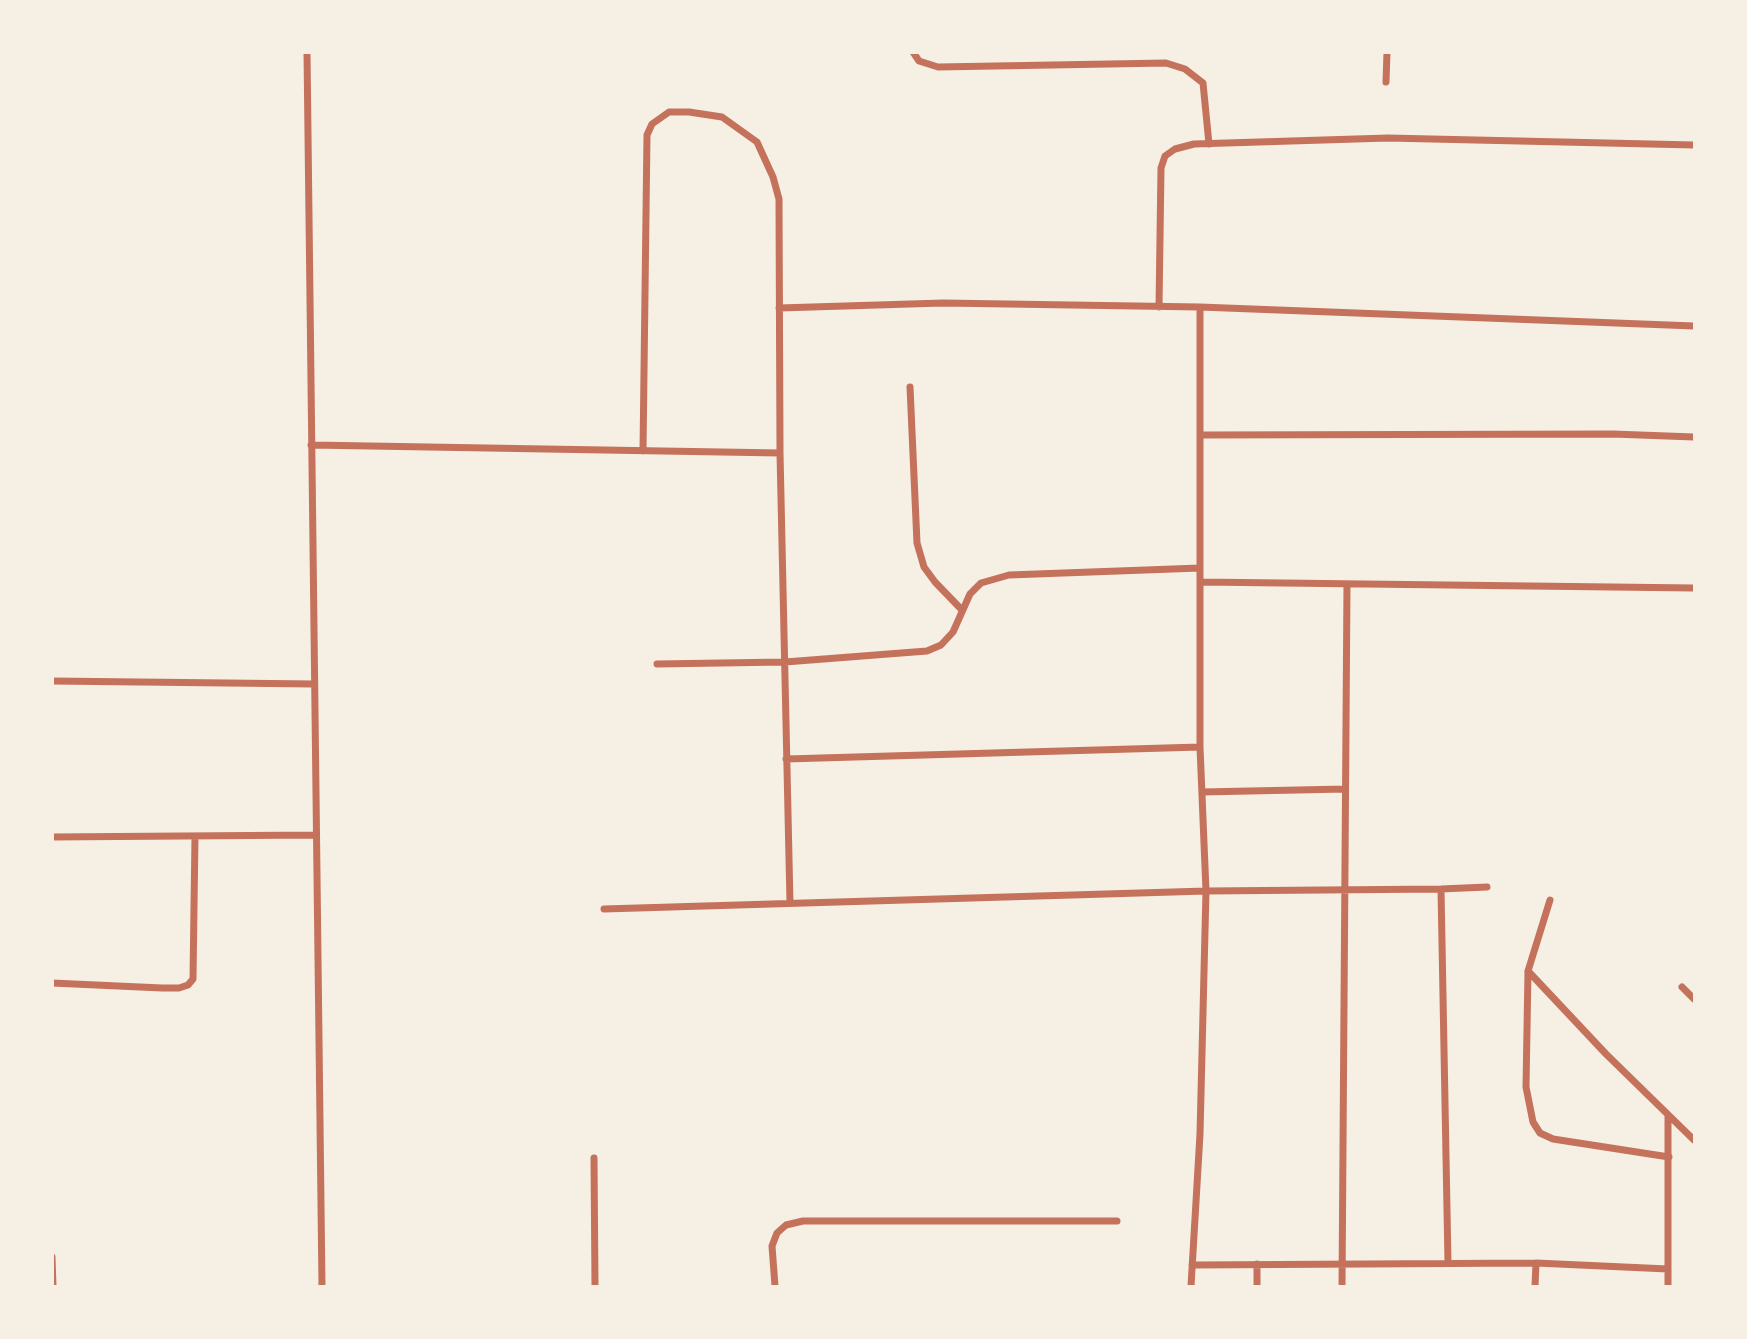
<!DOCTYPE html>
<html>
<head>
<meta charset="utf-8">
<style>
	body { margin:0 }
	#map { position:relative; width:1747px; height:1339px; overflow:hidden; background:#f6efe4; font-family:"Space Grotesk",sans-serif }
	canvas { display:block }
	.frame { position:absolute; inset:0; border:54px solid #f6efe4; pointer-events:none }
</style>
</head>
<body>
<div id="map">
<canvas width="1747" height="1339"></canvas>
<div class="frame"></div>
</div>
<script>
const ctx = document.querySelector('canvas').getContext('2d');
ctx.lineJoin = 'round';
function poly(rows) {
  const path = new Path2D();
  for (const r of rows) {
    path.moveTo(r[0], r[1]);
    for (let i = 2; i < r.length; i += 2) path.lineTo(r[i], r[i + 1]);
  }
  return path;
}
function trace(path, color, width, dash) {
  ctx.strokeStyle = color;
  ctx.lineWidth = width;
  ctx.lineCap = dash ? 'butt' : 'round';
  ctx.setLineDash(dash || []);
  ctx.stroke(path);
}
trace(poly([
	[307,52,322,1286],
	[913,52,919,61,938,67,1166,63,1185,69,1203,83,1209,144],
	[1386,82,1387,52],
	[1159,307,1161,168,1165,156,1175,149,1194,144,1388,138,1694,145],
	[779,308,943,303,1200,307,1694,326],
	[910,387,917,543,924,567,935,582,962,610],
	[1200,435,1613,434,1694,437],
	[311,445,780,453],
	[643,451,647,135,652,124,669,112,689,112,722,117,757,142,773,177,779,199,780,453,790,903],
	[1200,582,1694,588],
	[657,664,785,662,927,651,941,645,953,632,970,594,981,583,1009,575,1200,568],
	[52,681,314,684],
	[786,759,1200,747],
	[1202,792,1345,789],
	[52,837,315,835],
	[1441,889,1448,1263],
	[1550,900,1528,971,1526,1087,1533,1122,1540,1133,1553,1139,1669,1157],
	[604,909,1206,891,1441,889,1487,887],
	[1528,971,1606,1054,1694,1140],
	[52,983,162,988,179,988,188,985,193,979,195,836],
	[1682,987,1694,999],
	[594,1158,595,1286],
	[52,1257,53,1286],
	[1257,1264,1257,1286],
	[1192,1265,1536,1263,1668,1269],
	[775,1286,772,1246,777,1233,786,1225,803,1221,1117,1221],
	[1191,1286,1200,1134,1206,891,1200,747,1200,307],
	[1342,1286,1347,584],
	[1535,1286,1536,1263],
	[1668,1286,1668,1115]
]), '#c5725c', 7);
</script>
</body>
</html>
